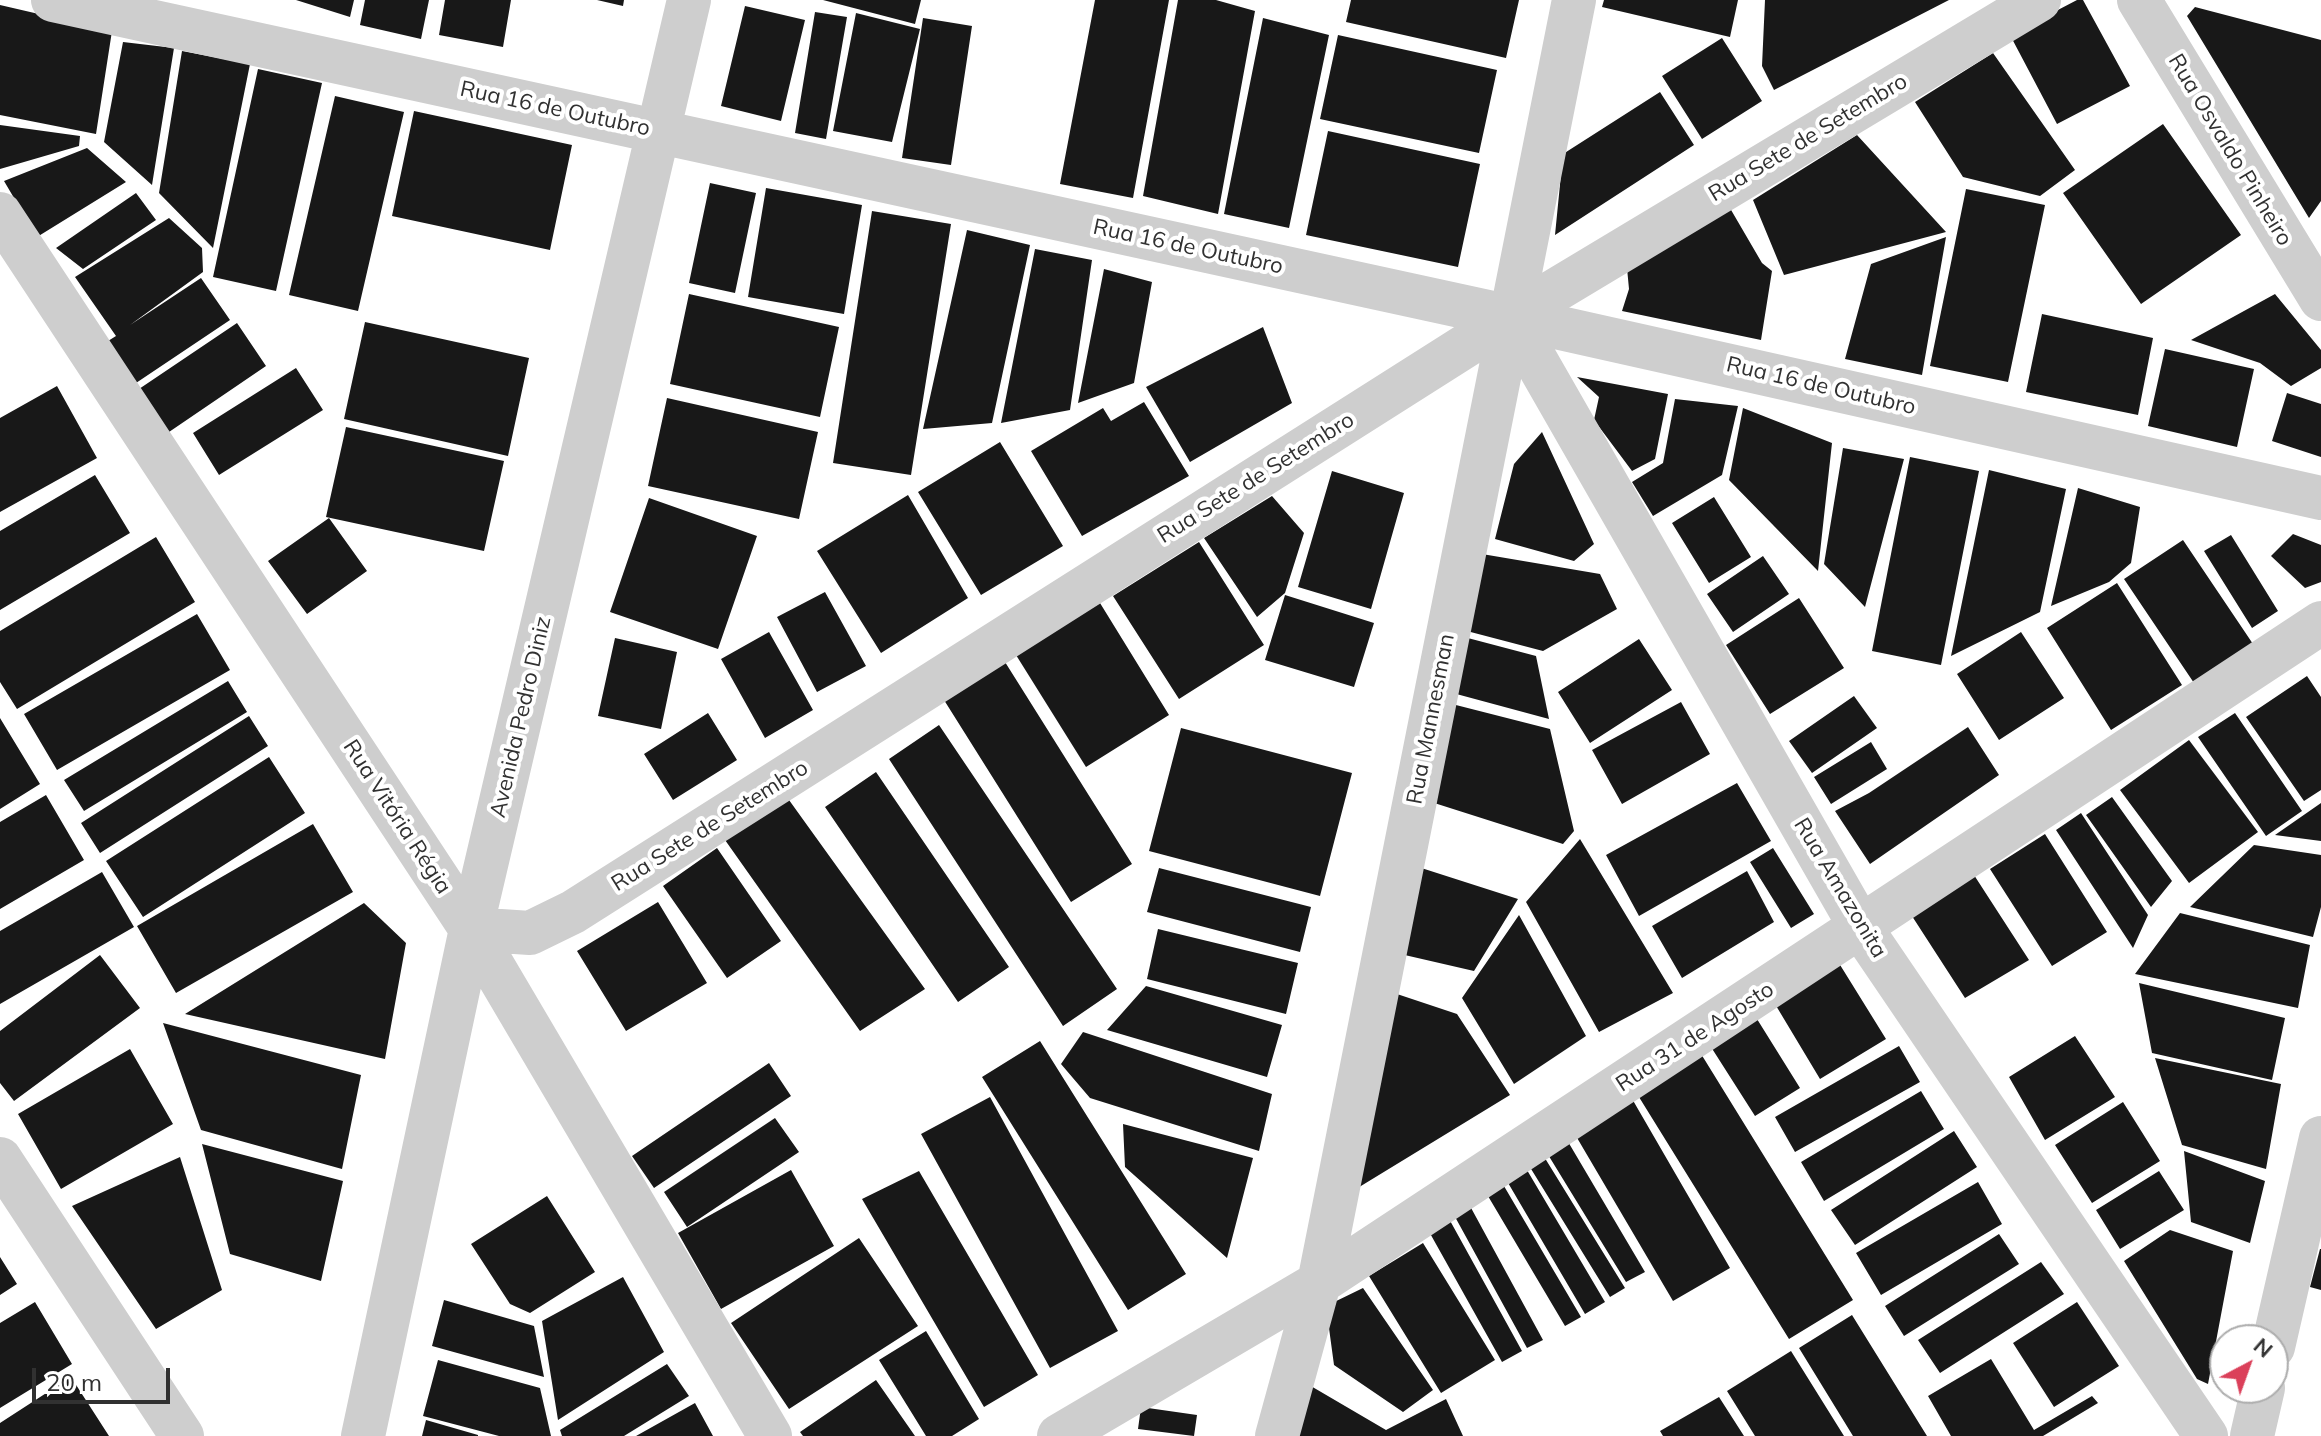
<!DOCTYPE html>
<html>
<head>
<meta charset="utf-8">
<style>
	body { margin:0 }
	#map { position:relative; width:2321px; height:1436px; overflow:hidden; background:#fff; font-family:Mulish,sans-serif }
	canvas { display:block }
	.north { position:absolute; left:2209px; top:1324px; width:80px; height:80px; box-sizing:border-box; background:#fff; border:2px solid #adadad; border-radius:50%; rotate:41deg; font-size:22px; font-weight:700; line-height:32px; text-align:center; color:#313131 }
	.north::after { content:''; display:block; margin:auto; width:28px; height:36px; background:#db405a; clip-path:polygon(50% 0,100% 100%,50% 72%,0 100%) }
	.scale { position:absolute; left:32px; top:1368px; width:138px; height:36px; box-sizing:border-box; border:4px solid #313131; border-top:0; padding-left:10px; font-size:24px; line-height:28px; white-space:nowrap; color:#313131; -webkit-text-stroke:6px #fff; paint-order:stroke }
</style>
</head>
<body>
<div id="map">
<canvas width="2321" height="1436"></canvas>
<div class="north">N</div>
<div class="scale">20 m</div>
</div>
<script>
const ctx = document.querySelector('canvas').getContext('2d');
ctx.lineJoin = 'round';
function fillPath(path, color) {
  ctx.fillStyle = color;
  ctx.fill(path, 'evenodd');
}
function poly(rows) {
  const path = new Path2D();
  for (const r of rows) {
    path.moveTo(r[0], r[1]);
    for (let i = 2; i < r.length; i += 2) path.lineTo(r[i], r[i + 1]);
  }
  return path;
}
function trace(path, color, width, dash) {
  ctx.strokeStyle = color;
  ctx.lineWidth = width;
  ctx.lineCap = dash ? 'butt' : 'round';
  ctx.setLineDash(dash || []);
  ctx.stroke(path);
}
function write(font, color, halo, rows, align = 'center') {
  ctx.font = font + ' Mulish,sans-serif';
  ctx.lineWidth = 8;
  ctx.setLineDash([]);
  ctx.textBaseline = 'middle';
  ctx.strokeStyle = halo;
  ctx.fillStyle = color;
  for (const [text, x, y, turn = 0] of rows) {
    ctx.save();
    ctx.translate(x, y);
    ctx.rotate((+turn || 0) * Math.PI / 180);
    ctx.textAlign = isNaN(turn) ? turn : align;
    if (halo) ctx.strokeText(text, 0, 0);
    ctx.fillText(text, 0, 0);
    ctx.restore();
  }
}
fillPath(poly([
	[296,0,354,0,350,17],
	[365,0,429,0,421,39,360,25],
	[445,0,511,0,503,47,439,35],
	[597,0,624,0,623,6],
	[823,0,921,0,915,24],
	[1095,0,1169,0,1133,198,1060,184],
	[1178,0,1216,0,1255,11,1218,214,1143,196],
	[1351,0,1519,0,1506,58,1346,22],
	[1604,0,1738,0,1730,37,1602,7],
	[1765,0,1949,0,1774,90,1762,66],
	[2077,0,2083,0,2130,86,2057,124,2010,35],
	[0,5,112,31,96,134,0,115],
	[745,6,805,20,781,121,721,106],
	[2195,7,2321,40,2321,201,2309,218,2187,16],
	[815,12,847,17,826,139,795,133],
	[856,13,920,29,892,142,833,131],
	[923,18,972,26,951,165,902,158],
	[1263,18,1329,35,1289,228,1224,214],
	[1338,35,1497,70,1479,153,1320,119],
	[1722,38,1762,101,1702,139,1662,76],
	[123,42,174,48,152,185,104,142],
	[182,51,250,64,213,248,159,193],
	[1993,53,2075,170,2040,196,1963,177,1915,102],
	[258,69,322,83,276,291,213,277],
	[1660,92,1694,145,1555,235,1563,154],
	[335,96,404,112,358,311,289,295],
	[414,111,572,145,550,250,392,216],
	[2163,124,2241,235,2141,304,2063,193],
	[0,125,80,136,79,146,0,169],
	[1328,131,1480,164,1458,267,1306,235],
	[1857,135,1946,232,1784,275,1753,200],
	[87,148,126,182,37,237,4,181],
	[710,183,756,193,735,293,689,283],
	[766,188,862,205,844,314,748,297],
	[1966,189,2045,205,2008,382,1930,366],
	[136,193,156,220,83,269,56,248],
	[1727,203,1762,263,1772,271,1761,340,1622,311,1629,289,1627,268],
	[872,211,951,224,911,475,833,463],
	[169,218,202,248,203,272,130,325,201,278,230,320,136,383,108,341,116,336,75,277],
	[967,230,1030,245,992,423,923,429],
	[1946,237,1922,375,1845,359,1871,264],
	[1035,249,1092,260,1070,410,1001,423],
	[1104,269,1152,282,1134,383,1078,403],
	[689,294,839,327,820,417,670,384],
	[2275,294,2321,350,2321,368,2291,386,2260,363,2191,340],
	[2042,314,2153,338,2138,415,2026,392],
	[365,322,529,358,508,456,344,419],
	[237,323,266,366,169,432,139,389],
	[1263,327,1292,403,1190,462,1146,387],
	[2165,349,2254,369,2237,447,2148,426],
	[296,368,323,410,219,475,193,433],
	[1577,377,1668,394,1655,459,1632,471,1594,420,1599,397],
	[57,386,97,458,0,512,0,418],
	[2287,393,2321,404,2321,457,2272,441],
	[667,398,818,432,799,519,648,486],
	[1675,399,1738,406,1722,475,1653,516,1632,482,1663,463],
	[1144,402,1189,476,1082,536,1031,451,1103,408,1111,421],
	[1743,408,1832,443,1818,571,1729,480],
	[346,427,504,461,484,551,326,517],
	[1542,432,1594,544,1574,561,1495,539,1514,464],
	[1000,442,1063,546,981,595,918,492],
	[1843,448,1904,459,1865,607,1824,564],
	[1910,457,1979,471,1941,665,1872,651],
	[1989,470,2066,489,2040,612,1951,656],
	[1332,471,1404,493,1371,609,1298,587],
	[95,475,130,533,0,610,0,531],
	[2078,488,2140,507,2131,563,2109,582,2051,606],
	[908,495,968,598,881,653,817,551],
	[1272,496,1304,533,1285,593,1257,617,1204,538],
	[1714,497,1751,557,1709,583,1672,523],
	[649,498,757,536,718,649,610,612],
	[329,518,367,571,307,614,268,561],
	[2293,534,2321,545,2321,582,2305,588,2271,556],
	[2231,535,2278,611,2252,628,2204,551],
	[156,537,195,602,17,709,0,682,0,631],
	[2183,540,2253,644,2194,683,2124,579],
	[1199,542,1264,645,1179,699,1113,596],
	[1482,554,1600,574,1617,609,1543,651,1463,630],
	[1763,556,1789,594,1733,632,1707,594],
	[2117,583,2182,685,2111,730,2047,628],
	[825,592,866,666,817,692,777,617],
	[1285,595,1374,623,1354,687,1265,660],
	[1799,598,1844,668,1770,714,1726,645],
	[1100,603,1169,715,1086,767,1016,655],
	[197,614,230,670,57,770,24,714],
	[769,632,813,710,765,738,721,659],
	[2021,632,2064,698,1999,740,1957,674],
	[1464,637,1536,656,1549,719,1449,692],
	[615,638,677,652,661,729,598,716],
	[1639,639,1672,690,1590,743,1558,692],
	[1005,662,1132,864,1071,902,944,700],
	[2307,676,2321,697,2321,790,2304,801,2246,717],
	[228,681,247,712,84,811,64,780],
	[1854,696,1877,728,1812,773,1789,741],
	[1681,702,1710,754,1622,804,1592,750],
	[1452,704,1550,729,1574,831,1563,844,1428,801],
	[708,713,737,760,673,800,644,754],
	[2235,713,2302,811,2266,836,2198,737],
	[249,716,268,746,100,853,81,823],
	[0,718,40,784,0,809],
	[939,725,1117,989,1063,1026,889,759],
	[1968,727,1999,775,1870,864,1835,811,1869,793],
	[1181,728,1352,773,1320,896,1149,851],
	[2189,740,2258,832,2189,883,2120,790],
	[1871,742,1887,769,1831,804,1814,777],
	[269,757,305,813,143,917,106,861],
	[876,772,1009,967,958,1002,825,807],
	[1737,783,1771,841,1639,916,1606,855],
	[46,795,84,860,0,909,0,822],
	[2112,797,2172,881,2151,907,2086,815],
	[789,800,925,989,860,1031,725,840],
	[2321,803,2321,841,2275,835],
	[2081,813,2148,915,2133,948,2056,830],
	[313,824,353,892,176,993,137,926],
	[2045,834,2107,932,2052,966,1990,869],
	[1580,839,1673,993,1599,1032,1526,902],
	[2254,845,2321,855,2321,907,2313,937,2190,907],
	[717,848,781,941,727,978,663,886],
	[1773,848,1814,914,1791,928,1750,862],
	[1412,865,1518,899,1474,971,1396,953],
	[1159,868,1311,907,1300,952,1147,912],
	[1747,871,1774,922,1682,978,1652,926],
	[102,872,134,927,0,1004,0,931],
	[1974,875,2029,960,1965,998,1910,913],
	[658,902,707,983,626,1031,577,951],
	[364,903,406,943,385,1059,185,1014],
	[2180,913,2310,945,2298,1008,2135,974],
	[1519,915,1586,1036,1514,1084,1462,998],
	[1158,929,1298,963,1286,1014,1147,979],
	[100,955,140,1008,14,1101,0,1083,0,1031],
	[1837,960,1886,1039,1820,1079,1772,999],
	[2139,983,2285,1018,2272,1080,2152,1053],
	[1146,986,1282,1025,1267,1077,1107,1030],
	[1385,990,1457,1014,1510,1095,1356,1189],
	[1757,1019,1800,1088,1755,1116,1711,1047],
	[163,1023,361,1075,342,1169,201,1130],
	[1083,1032,1272,1094,1259,1151,1090,1098,1061,1064],
	[2075,1036,2115,1097,2045,1140,2009,1077],
	[1040,1041,1186,1274,1128,1310,982,1077],
	[1899,1046,1920,1082,1795,1152,1775,1117],
	[130,1049,173,1124,61,1189,18,1114],
	[1698,1049,1853,1300,1789,1339,1634,1089],
	[2155,1058,2281,1084,2266,1169,2182,1145],
	[769,1063,791,1096,654,1188,632,1156],
	[1921,1091,1944,1129,1824,1201,1801,1162],
	[990,1097,1118,1331,1050,1368,921,1134],
	[1631,1097,1730,1268,1673,1301,1573,1131],
	[2123,1102,2160,1161,2092,1203,2055,1145],
	[775,1118,799,1152,687,1227,664,1192],
	[1123,1124,1253,1158,1227,1258,1125,1167],
	[1954,1131,1977,1167,1855,1245,1831,1210],
	[1567,1140,1645,1272,1626,1282,1547,1153],
	[202,1144,343,1181,321,1281,230,1254],
	[2184,1151,2265,1181,2250,1243,2191,1222],
	[1543,1155,1625,1288,1610,1297,1528,1164],
	[180,1157,222,1290,156,1329,72,1206],
	[1524,1165,1605,1302,1585,1314,1504,1176],
	[791,1170,834,1246,721,1309,678,1233],
	[919,1171,1038,1375,984,1407,862,1199],
	[2159,1171,2184,1210,2120,1249,2096,1210],
	[1501,1181,1581,1317,1565,1326,1485,1191],
	[1978,1182,2002,1224,1881,1295,1856,1253],
	[547,1196,595,1272,530,1313,510,1304,471,1244],
	[1470,1206,1543,1340,1527,1348,1454,1215],
	[1448,1217,1522,1351,1502,1362,1427,1228],
	[2170,1230,2233,1251,2208,1384,2197,1379,2124,1261],
	[1999,1234,2019,1264,1904,1336,1885,1306],
	[859,1238,918,1326,789,1409,731,1323],
	[1423,1243,1495,1360,1441,1393,1369,1276],
	[2320,1249,2321,1249,2321,1290,2310,1287],
	[0,1257,17,1284,0,1295],
	[2041,1262,2064,1294,1940,1373,1918,1340],
	[623,1277,664,1352,558,1420,542,1321],
	[1363,1288,1433,1390,1403,1412,1334,1365,1326,1306],
	[444,1300,534,1326,544,1377,432,1346],
	[35,1302,72,1364,0,1408,0,1323],
	[2077,1302,2119,1366,2054,1407,2013,1343],
	[1852,1315,1927,1436,1853,1436,1799,1348],
	[926,1331,979,1419,952,1436,926,1436,879,1360],
	[1791,1351,1844,1436,1755,1436,1727,1391],
	[1991,1359,2034,1430,2092,1396,2098,1403,2043,1436,1951,1436,1928,1396],
	[438,1360,540,1388,551,1436,499,1436,423,1416],
	[667,1364,689,1396,624,1436,562,1436,560,1430],
	[71,1377,109,1436,0,1436,0,1423],
	[876,1380,915,1436,803,1436,800,1432],
	[1304,1382,1386,1430,1446,1399,1463,1436,1289,1436],
	[1719,1397,1744,1436,1663,1436,1660,1431],
	[695,1403,713,1436,636,1436],
	[1141,1407,1197,1415,1194,1436,1138,1429],
	[426,1420,478,1435,478,1436,422,1436]
]), '#181818');
trace(poly([
	[53,0,1511,317,2321,498],
	[2139,0,2321,299],
	[0,214,471,929,770,1436],
	[1511,317,1861,928,2206,1436],
	[471,929,530,933,573,912,1511,317,2039,0],
	[0,1159,182,1436],
	[2273,1347,2321,1138],
	[363,1436,471,929,689,0],
	[1059,1436,1319,1283,2321,623],
	[1277,1436,1319,1283,1574,0],
	[2252,1436,2263,1388]
]), '#cecece', 44);
write('22px', '#313131', '#fff', [
	["Rua 16 de Outubro",555,109,12],
	["Rua Sete de Setembro",1808,138,-31],
	["Rua Osvaldo Pinheiro",2230,150,59],
	["Rua 16 de Outubro",1188,247,12],
	["Rua 16 de Outubro",1821,386,13],
	["Rua Sete de Setembro",1256,478,-32],
	["Avenida Pedro Diniz",521,717,-77],
	["Rua Mannesman",1431,719,-79],
	["Rua Vitória Régia",397,817,57],
	["Rua Sete de Setembro",710,826,-32],
	["Rua Amazonita",1840,888,59],
	["Rua 31 de Agosto",1695,1037,-33]
]);
</script>
</body>
</html>
